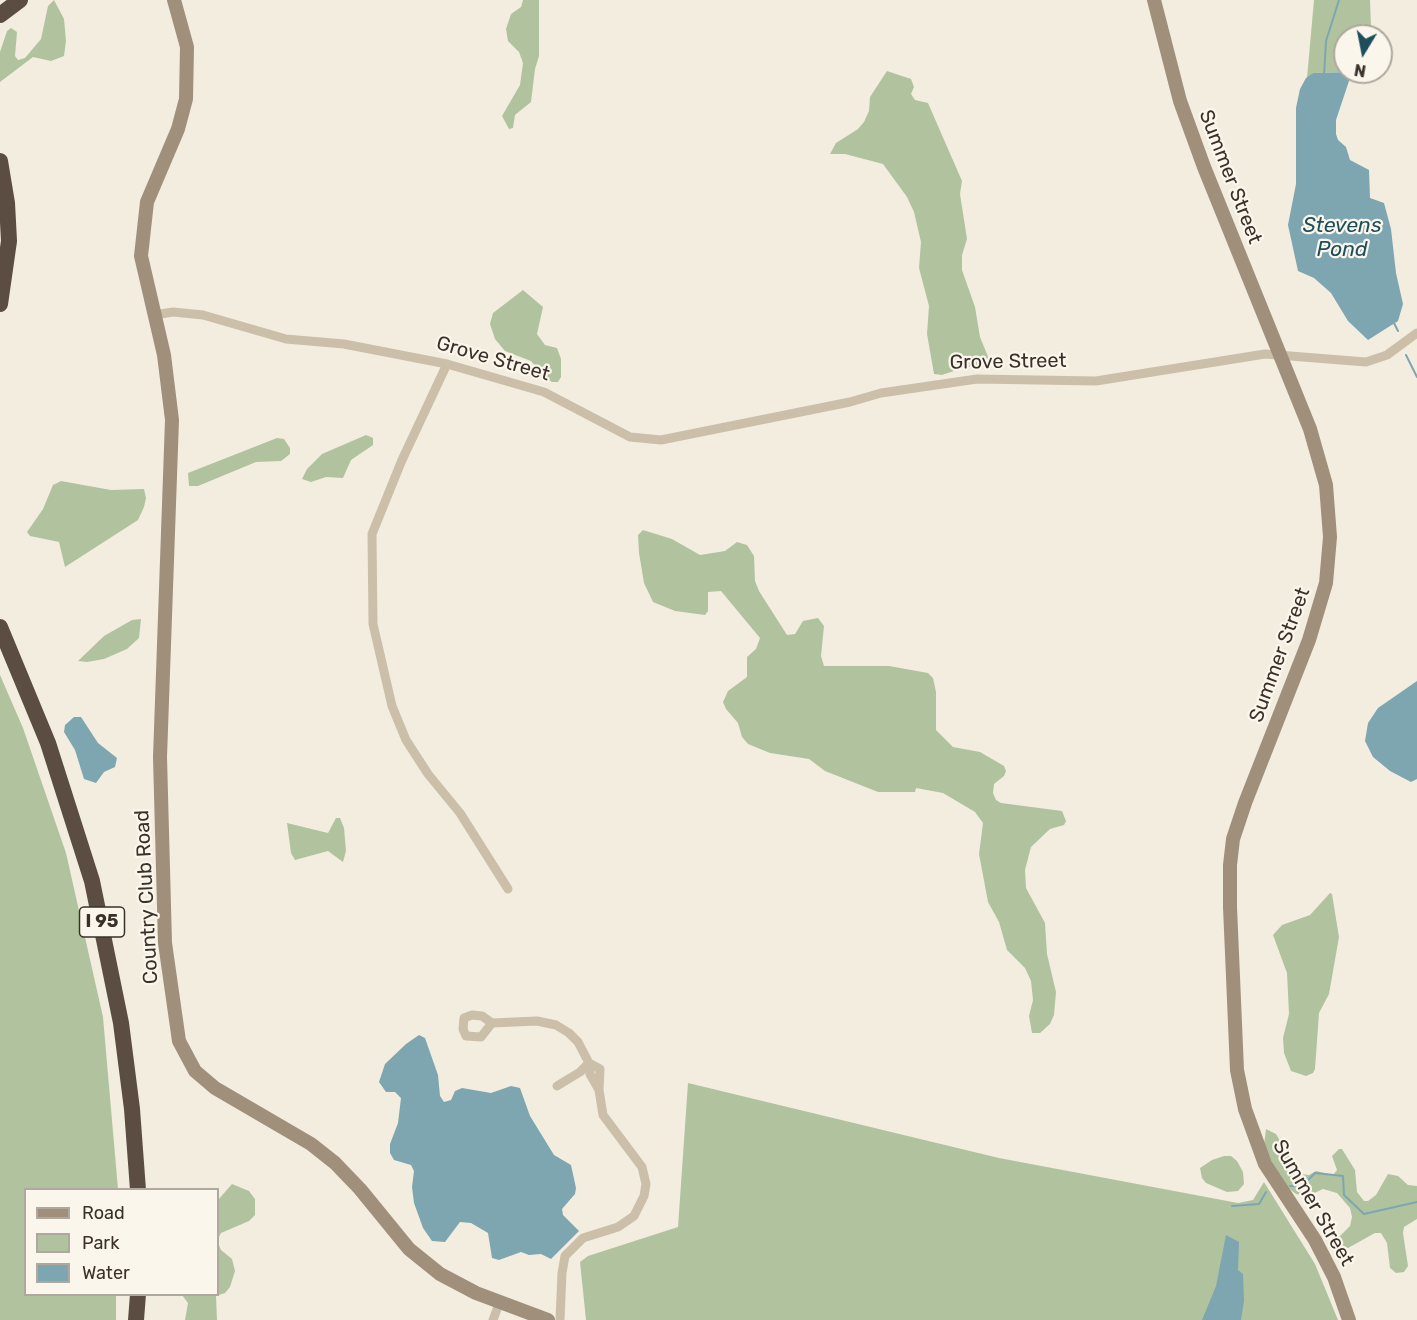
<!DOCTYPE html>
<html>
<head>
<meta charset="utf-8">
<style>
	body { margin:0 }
	#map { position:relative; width:1417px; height:1320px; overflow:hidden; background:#f3eddf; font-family:Rubik,sans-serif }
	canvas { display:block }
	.legend { position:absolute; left:24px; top:1188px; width:195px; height:108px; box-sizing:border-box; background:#fbf6ec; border:2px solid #aea89e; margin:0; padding:8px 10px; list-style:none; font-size:18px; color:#3a322a }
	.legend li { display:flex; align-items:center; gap:12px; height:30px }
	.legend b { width:30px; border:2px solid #aea89e }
	.north { position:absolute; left:1333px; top:24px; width:60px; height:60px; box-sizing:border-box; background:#fbf6ec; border:2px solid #aea89e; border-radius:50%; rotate:190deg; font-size:16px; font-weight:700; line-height:24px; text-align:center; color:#3a322a }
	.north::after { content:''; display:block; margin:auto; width:21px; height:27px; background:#1e4e5c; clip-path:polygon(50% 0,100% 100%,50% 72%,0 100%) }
</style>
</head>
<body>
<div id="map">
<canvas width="1417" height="1320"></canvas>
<ul class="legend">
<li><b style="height:8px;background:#a08f7b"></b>Road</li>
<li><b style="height:16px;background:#b1c39e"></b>Park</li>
<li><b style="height:16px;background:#7da6b1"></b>Water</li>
</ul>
<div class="north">N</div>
</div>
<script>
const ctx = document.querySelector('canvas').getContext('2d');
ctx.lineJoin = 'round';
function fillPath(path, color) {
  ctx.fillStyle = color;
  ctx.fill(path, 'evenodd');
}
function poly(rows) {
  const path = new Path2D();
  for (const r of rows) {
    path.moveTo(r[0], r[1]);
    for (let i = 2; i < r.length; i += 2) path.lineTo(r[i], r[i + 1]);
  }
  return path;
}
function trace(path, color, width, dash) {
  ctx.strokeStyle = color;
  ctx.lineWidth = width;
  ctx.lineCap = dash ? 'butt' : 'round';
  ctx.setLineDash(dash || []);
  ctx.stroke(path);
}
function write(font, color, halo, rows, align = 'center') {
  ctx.font = font + ' Rubik,sans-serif';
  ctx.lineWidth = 4.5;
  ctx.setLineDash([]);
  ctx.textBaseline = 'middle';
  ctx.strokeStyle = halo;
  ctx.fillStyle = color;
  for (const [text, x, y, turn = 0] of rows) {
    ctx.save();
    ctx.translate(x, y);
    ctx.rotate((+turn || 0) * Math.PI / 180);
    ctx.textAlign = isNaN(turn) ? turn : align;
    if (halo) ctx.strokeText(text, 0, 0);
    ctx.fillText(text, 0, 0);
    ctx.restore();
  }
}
fillPath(poly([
	[54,0,64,19,66,41,64,56,51,61,33,57,0,82,0,52,7,31,11,28,17,32,15,56,18,60,25,58,41,39,48,6],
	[523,0,539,0,539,56,535,69,531,102,515,115,513,128,509,129,502,116,520,85,523,63,519,52,508,41,506,29,511,14,521,7],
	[1314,0,1370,0,1371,26,1363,36,1345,36,1345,72,1347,72,1313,73,1307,78],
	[887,71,911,79,914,87,911,94,915,100,928,103,962,181,960,194,967,239,962,255,962,270,975,307,980,337,991,364,987,367,966,367,942,375,934,374,927,334,929,306,919,268,921,242,914,212,907,197,883,164,845,154,830,154,836,143,858,129,864,122,869,111,870,97],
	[523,290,543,307,537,334,545,345,557,348,561,359,561,377,558,382,552,382,544,377,531,361,505,351,495,339,490,324,493,313],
	[366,435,373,438,373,445,351,460,343,478,326,477,311,482,302,479,307,469,322,454],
	[277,438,284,439,290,448,290,454,281,461,256,462,198,486,189,486,188,473],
	[61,481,111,490,144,489,146,498,144,507,138,520,65,567,59,542,30,536,27,532,43,509,53,485],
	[643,530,672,539,700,555,725,551,737,542,747,545,754,556,755,581,759,591,787,635,795,634,803,621,818,618,824,626,821,656,824,666,889,666,928,673,933,678,936,692,936,730,953,747,980,752,1004,766,1006,771,1004,776,994,784,993,793,996,800,1001,803,1062,811,1066,821,1064,825,1050,829,1031,847,1025,870,1026,888,1045,923,1047,954,1056,992,1054,1015,1050,1024,1040,1033,1032,1033,1029,1016,1033,1000,1031,981,1025,968,1007,950,999,922,988,902,979,854,983,823,975,812,943,793,916,788,915,792,878,792,825,771,809,759,770,753,748,744,742,737,738,723,726,709,723,702,728,691,747,677,747,657,756,649,760,638,721,591,708,592,708,611,705,615,675,611,653,602,644,583,639,553,638,535],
	[141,619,139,638,127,649,104,659,87,662,78,661,104,636,132,620],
	[0,675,23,728,66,853,103,1017,118,1189,26,1190,26,1294,116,1295,116,1320,0,1320],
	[336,818,340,818,344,828,346,851,343,862,328,851,295,860,291,853,287,823,328,833],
	[1330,893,1332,894,1339,937,1329,994,1319,1013,1315,1069,1313,1073,1306,1076,1291,1071,1284,1053,1283,1038,1289,1014,1287,973,1273,935,1282,925,1310,915],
	[688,1083,999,1158,1238,1203,1253,1200,1264,1182,1315,1264,1338,1320,586,1320,580,1262,588,1256,678,1227],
	[1266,1129,1276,1134,1300,1174,1309,1175,1316,1171,1333,1175,1337,1170,1332,1156,1339,1149,1342,1149,1355,1170,1357,1192,1364,1201,1368,1201,1376,1195,1388,1174,1398,1176,1408,1185,1417,1186,1417,1219,1404,1227,1403,1233,1408,1266,1404,1272,1396,1273,1390,1268,1387,1243,1381,1233,1375,1233,1348,1248,1340,1248,1339,1237,1350,1226,1352,1217,1350,1208,1337,1193,1323,1189,1308,1196,1296,1194,1281,1182,1264,1145],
	[1224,1156,1231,1156,1237,1161,1243,1172,1244,1184,1238,1191,1227,1192,1206,1183,1202,1178,1200,1168,1212,1160],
	[232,1184,249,1191,255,1199,255,1215,249,1221,221,1233,218,1239,218,1200],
	[218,1243,221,1250,232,1259,235,1271,230,1287,225,1293,216,1296,217,1320,185,1320,188,1303,182,1295,218,1294]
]), '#b1c39e');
fillPath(poly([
	[1352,72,1336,120,1336,134,1338,140,1346,147,1350,160,1369,170,1370,198,1384,203,1391,229,1396,273,1403,304,1398,321,1368,340,1348,321,1331,293,1314,278,1298,271,1288,225,1296,184,1296,108,1300,89,1306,78,1313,73],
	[1417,681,1417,779,1411,782,1390,771,1373,757,1365,741,1368,723,1378,708],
	[74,717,81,717,98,743,117,758,115,767,104,772,96,783,84,779,75,750,64,732,65,725],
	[419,1035,425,1038,438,1075,440,1096,444,1102,451,1100,455,1091,462,1088,491,1093,511,1086,520,1088,530,1116,554,1155,571,1165,576,1188,575,1194,562,1209,563,1215,579,1231,551,1259,541,1254,529,1255,521,1252,499,1260,492,1258,488,1233,471,1223,460,1222,445,1242,432,1241,423,1228,414,1203,412,1187,414,1171,411,1165,394,1160,390,1153,390,1144,398,1123,401,1098,395,1092,386,1092,379,1082,385,1064,406,1044],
	[1226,1235,1239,1242,1238,1270,1243,1274,1244,1301,1241,1320,1202,1320,1216,1286]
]), '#7da6b1');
trace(poly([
	[1324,76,1326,41,1339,0],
	[1393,321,1398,331],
	[1406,355,1417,377],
	[1290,1186,1302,1186,1315,1173,1343,1176,1344,1195,1364,1214,1417,1202],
	[1232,1206,1259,1204,1266,1192]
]), '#7da6b1', 2);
trace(poly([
	[154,315,173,312,203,315,286,339,344,344,447,364,544,392,630,437,661,440,850,402,881,393,977,379,1096,381,1265,354,1366,362,1387,355,1417,333],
	[447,364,402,460,372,534,373,624,392,706,406,740,428,774,460,813,508,889],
	[492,1023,482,1016,472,1015,464,1018,463,1029,466,1036,481,1037,492,1023,537,1021,556,1025,569,1033,578,1042,589,1063,580,1072,557,1086],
	[493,1320,500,1301],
	[560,1320,562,1273,565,1256,583,1238,618,1227,634,1216,644,1196,646,1184,642,1167,603,1115,599,1090,600,1069,589,1063,590,1074,599,1090]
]), '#ccbfaa', 9);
trace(poly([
	[174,0,187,47,186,99,178,129,147,202,141,256,164,355,172,420,160,757,165,943,179,1041,195,1071,215,1088,311,1144,335,1163,360,1189,409,1249,440,1274,476,1293,548,1320],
	[1154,0,1180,101,1204,167,1310,429,1326,485,1330,537,1326,583,1309,640,1245,803,1233,839,1230,865,1230,907,1237,1070,1245,1109,1265,1164,1315,1240,1334,1277,1349,1320]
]), '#a08f7b', 14);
trace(poly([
	[0,15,20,0],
	[0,161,7,203,9,241,0,304],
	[0,627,48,743,92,881,121,1023,132,1109,138,1190],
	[136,1320,138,1294]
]), '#5b4d41', 16);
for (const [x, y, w] of [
	[102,922,45]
]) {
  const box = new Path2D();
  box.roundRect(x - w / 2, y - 15, w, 30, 4.5);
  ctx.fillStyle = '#fbf6ec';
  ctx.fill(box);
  trace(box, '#3a322a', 1.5);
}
write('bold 18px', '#3a322a', null, [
	["I 95",102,922]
]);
write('20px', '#3a322a', '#fbf6ec', [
	["Summer Street",1230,177,69],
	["Grove Street",493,359,16],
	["Grove Street",1008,362,-1],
	["Summer Street",1280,655,-70],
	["Country Club Road",147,897,-93],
	["Summer Street",1313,1203,60]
]);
write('italic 21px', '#1e4e5c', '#fbf6ec', [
	["Stevens",1342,226],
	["Pond",1342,250]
]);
</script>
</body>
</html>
